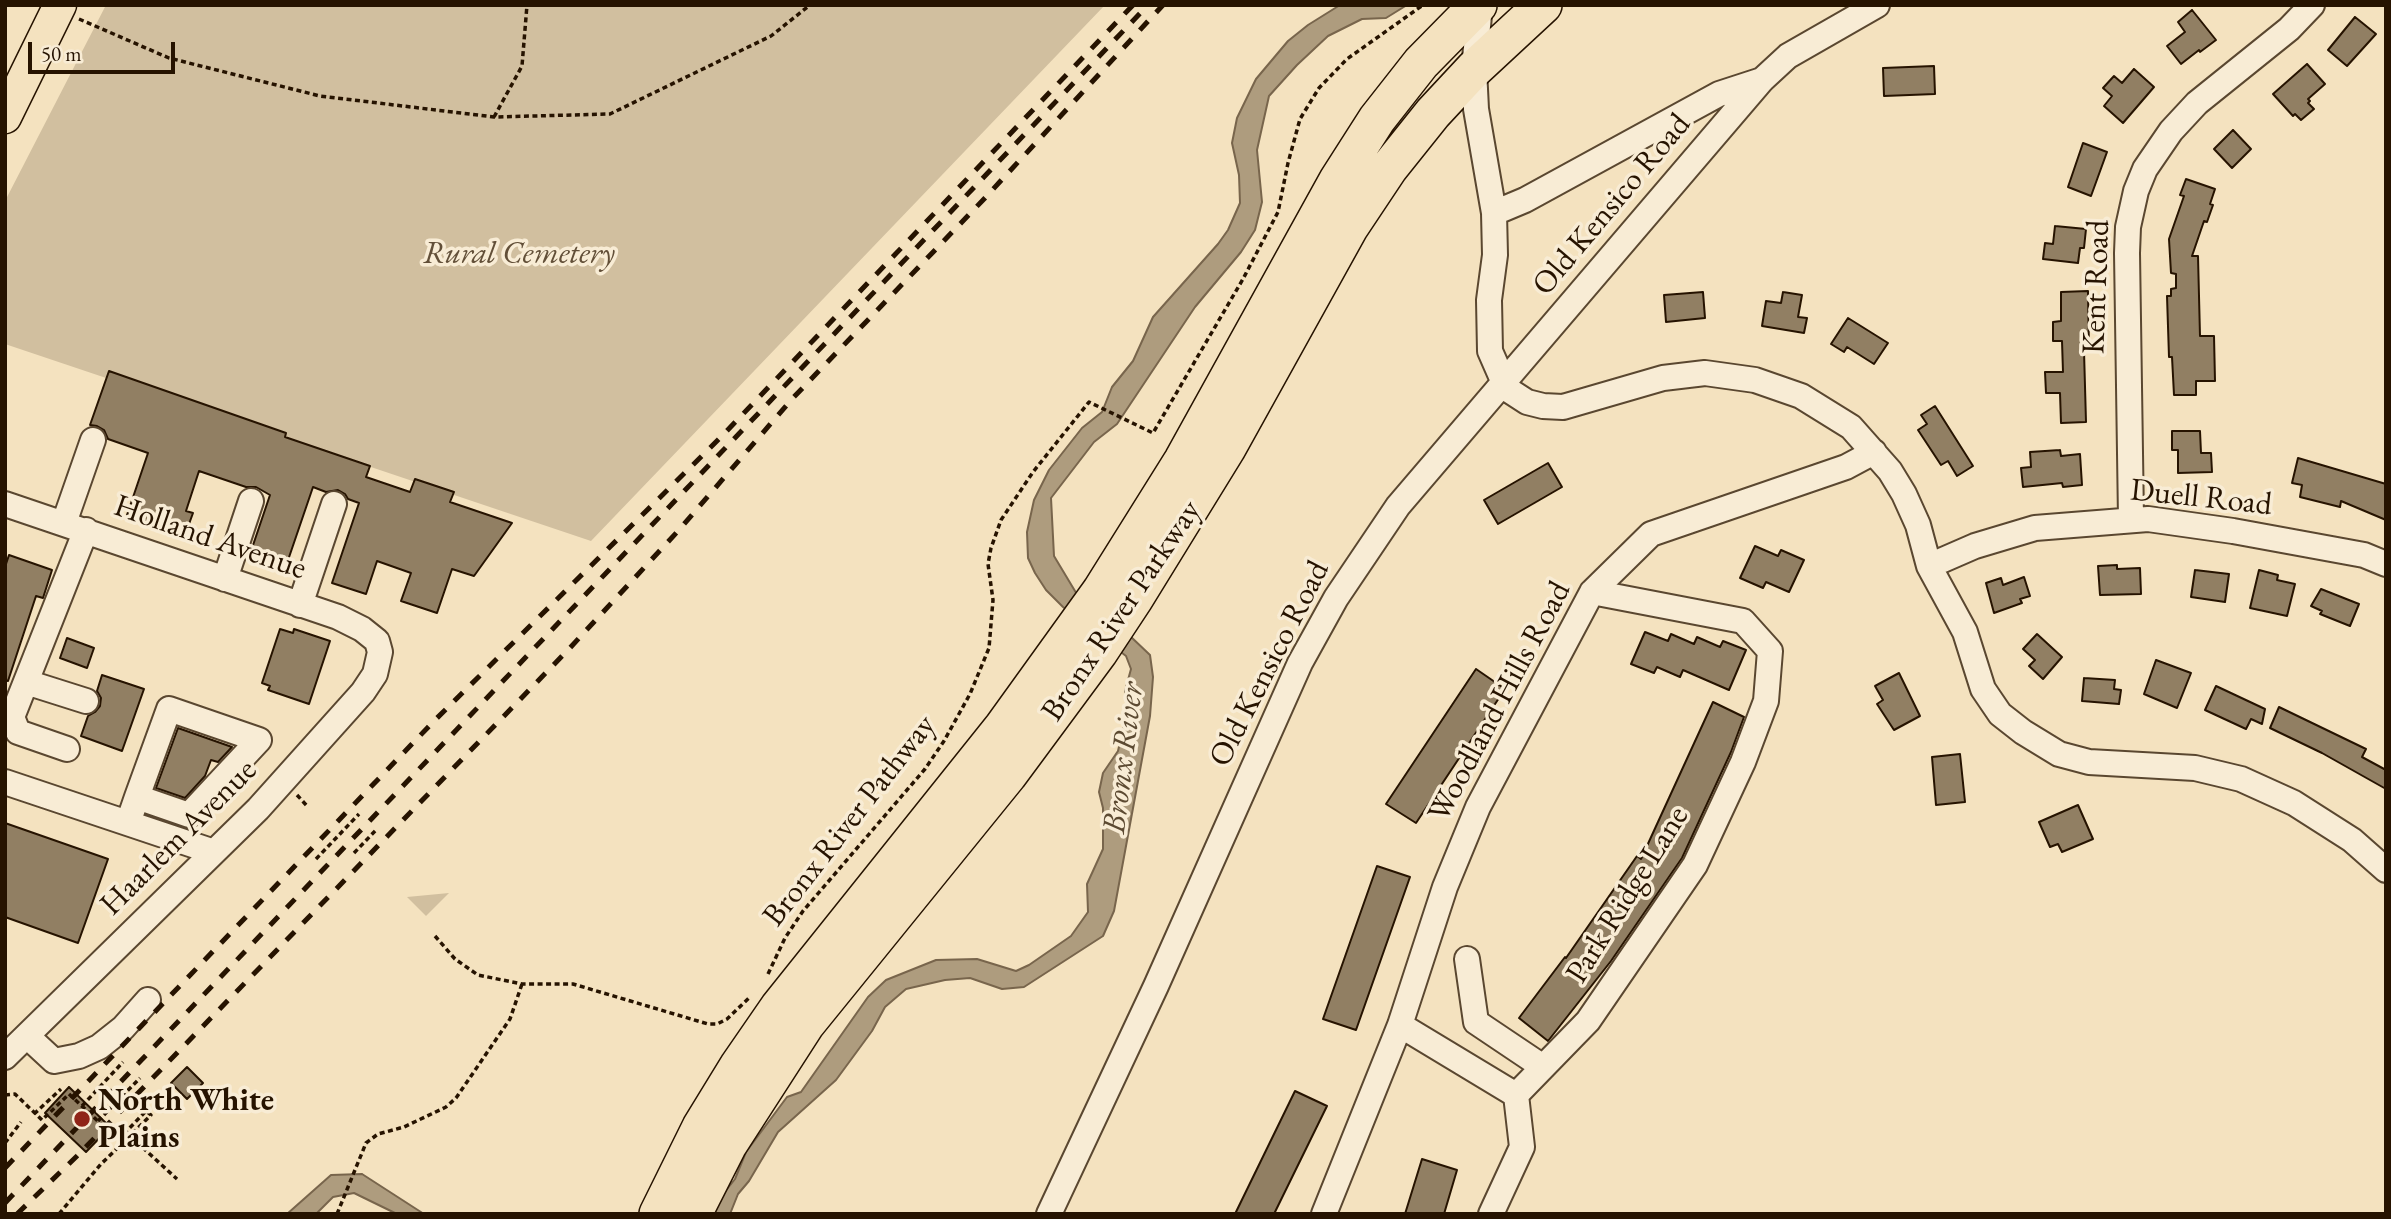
<!DOCTYPE html>
<html>
<head>
<meta charset="utf-8">
<style>
	body { margin:0 }
	#map { position:relative; width:2391px; height:1219px; overflow:hidden; background:#f4e2bf; font-family:"EB Garamond",serif }
	canvas { display:block }
	.frame { position:absolute; inset:0; border:7px solid #261300; pointer-events:none }
	.scale { position:absolute; left:28px; top:42px; width:147px; height:32px; box-sizing:border-box; border:4px solid #261300; border-top:0; padding-left:9px; font-size:21px; line-height:24px; white-space:nowrap; color:#261300; -webkit-text-stroke:5px #f8ecd5; paint-order:stroke }
</style>
</head>
<body>
<div id="map">
<canvas width="2391" height="1219"></canvas>
<div class="frame"></div>
<div class="scale">50 m</div>
</div>
<script>
const ctx = document.querySelector('canvas').getContext('2d');
ctx.lineJoin = 'round';
function fillPath(path, color) {
  ctx.fillStyle = color;
  ctx.fill(path, 'evenodd');
}
function poly(rows) {
  const path = new Path2D();
  for (const r of rows) {
    path.moveTo(r[0], r[1]);
    for (let i = 2; i < r.length; i += 2) path.lineTo(r[i], r[i + 1]);
  }
  return path;
}
function trace(path, color, width, dash) {
  ctx.strokeStyle = color;
  ctx.lineWidth = width;
  ctx.lineCap = dash ? 'butt' : 'round';
  ctx.setLineDash(dash || []);
  ctx.stroke(path);
}
function write(font, color, halo, rows, align = 'center') {
  ctx.font = font + ' "EB Garamond",serif';
  ctx.lineWidth = 7;
  ctx.setLineDash([]);
  ctx.textBaseline = 'middle';
  ctx.strokeStyle = halo;
  ctx.fillStyle = color;
  for (const [text, x, y, turn = 0] of rows) {
    ctx.save();
    ctx.translate(x, y);
    ctx.rotate((+turn || 0) * Math.PI / 180);
    ctx.textAlign = isNaN(turn) ? turn : align;
    if (halo) ctx.strokeText(text, 0, 0);
    ctx.fillText(text, 0, 0);
    ctx.restore();
  }
}
fillPath(poly([
	[106,5,1105,5,591,541,5,344,5,201],
	[449,893,426,916,407,897]
]), '#d1bf9f');
const water = poly([
	[1340,5,1407,5,1386,18,1362,19,1328,36,1297,65,1269,96,1257,150,1262,202,1255,230,1241,252,1195,307,1117,424,1094,442,1051,498,1054,556,1078,596,1129,635,1150,655,1153,677,1150,716,1114,911,1103,936,1024,987,1002,989,970,978,945,980,906,989,885,1007,872,1031,836,1080,778,1132,749,1181,738,1194,730,1214,714,1214,720,1198,735,1179,746,1152,787,1097,801,1092,868,997,886,980,936,960,977,959,1016,971,1029,965,1071,936,1088,912,1087,884,1103,849,1103,808,1099,792,1103,773,1118,751,1129,703,1125,691,1131,669,1126,656,1063,607,1046,590,1035,573,1028,558,1027,532,1034,500,1049,470,1082,428,1102,412,1112,387,1133,361,1153,317,1218,244,1228,230,1240,203,1239,175,1232,143,1237,118,1256,79,1288,41,1308,25,1340,5],
	[362,1174,424,1214,397,1214,354,1193,333,1197,316,1214,287,1214,331,1175,362,1174]
]);
fillPath(water, '#ae9c7e');
trace(water, '#78654c', 2);
const building = poly([
	[2192,10,2216,40,2200,52,2199,50,2181,64,2167,46,2185,32,2178,22,2192,10],
	[2355,17,2376,34,2347,66,2328,50,2355,17],
	[2307,64,2325,84,2308,99,2310,101,2308,103,2314,109,2301,120,2295,114,2293,116,2273,94,2307,64],
	[1934,66,1935,94,1884,96,1883,68,1934,66],
	[2134,69,2154,87,2123,123,2104,106,2112,96,2103,88,2114,76,2122,83,2134,69],
	[2233,130,2251,149,2232,168,2214,149,2233,130],
	[2083,143,2107,152,2091,196,2068,187,2083,143],
	[2186,179,2215,189,2210,204,2213,205,2207,222,2204,221,2192,256,2198,256,2200,336,2214,336,2215,381,2196,381,2196,395,2174,395,2172,357,2169,357,2167,296,2171,296,2171,289,2176,288,2176,274,2171,273,2169,239,2184,196,2180,195,2186,179],
	[2055,226,2086,229,2084,248,2080,248,2078,263,2043,259,2045,243,2053,244,2055,226],
	[2088,291,2089,351,2084,351,2086,422,2061,423,2060,393,2046,393,2045,372,2063,372,2062,341,2053,341,2053,322,2061,321,2061,292,2088,291],
	[1703,292,1705,318,1666,322,1664,295,1703,292],
	[1783,292,1802,295,1798,317,1807,318,1804,333,1762,326,1766,301,1781,303,1783,292],
	[1848,318,1888,343,1874,364,1847,347,1844,352,1831,344,1848,318],
	[109,371,286,433,285,437,370,466,366,477,410,492,415,479,454,492,450,502,512,523,474,576,452,569,437,613,401,601,411,573,377,561,366,594,332,583,359,503,348,499,345,494,338,490,326,492,313,487,285,569,249,557,270,495,256,487,246,487,199,471,186,511,193,513,185,535,127,515,148,453,108,439,104,430,97,426,90,425,109,371],
	[1935,406,1973,466,1957,476,1948,461,1941,465,1918,430,1927,424,1921,415,1935,406],
	[2172,431,2200,431,2201,453,2211,453,2212,472,2178,473,2178,450,2172,450,2172,431],
	[2060,450,2061,456,2080,454,2082,485,2063,487,2062,483,2023,487,2021,468,2031,467,2030,452,2060,450],
	[2298,458,2386,484,2386,520,2341,501,2340,507,2300,497,2302,485,2292,483,2298,458],
	[1548,463,1562,487,1498,524,1484,500,1548,463],
	[1755,546,1778,556,1781,550,1804,560,1789,592,1766,582,1763,588,1740,578,1755,546],
	[9,555,52,570,43,598,36,596,8,681,5,680,5,567,9,555],
	[2117,565,2117,569,2140,568,2141,594,2100,595,2098,566,2117,565],
	[2195,570,2229,574,2225,602,2191,597,2195,570],
	[2259,570,2278,575,2277,580,2295,584,2287,616,2250,608,2259,570],
	[2024,577,2030,596,2020,599,2022,603,1994,613,1986,583,2001,578,2003,585,2024,577],
	[2321,589,2359,604,2350,626,2320,614,2322,611,2311,606,2321,589],
	[280,629,293,633,294,629,330,641,309,704,268,690,270,686,262,683,280,629],
	[1645,632,1668,641,1671,634,1694,644,1697,637,1720,647,1723,641,1746,650,1729,690,1683,670,1680,677,1657,667,1654,673,1631,664,1645,632],
	[2037,634,2062,657,2043,679,2029,666,2035,660,2023,649,2037,634],
	[67,638,94,648,87,668,60,658,67,638],
	[2156,660,2191,673,2177,708,2144,694,2156,660],
	[1476,669,1505,689,1416,823,1386,804,1476,669],
	[1899,673,1920,716,1894,730,1877,704,1883,700,1875,686,1899,673],
	[102,675,144,689,122,751,81,736,88,716,95,712,100,706,101,698,97,691,102,675],
	[2084,678,2115,680,2114,689,2121,690,2119,704,2082,701,2084,678],
	[2216,686,2265,709,2262,724,2251,719,2246,729,2205,710,2216,686],
	[1713,702,1744,717,1731,752,1682,858,1611,961,1548,1041,1519,1018,1565,957,1566,958,1637,856,1641,859,1713,702],
	[2279,707,2366,749,2362,757,2386,770,2386,789,2322,753,2270,728,2279,707],
	[178,728,232,747,218,762,211,760,205,776,185,798,156,788,178,728],
	[1960,754,1965,802,1936,805,1932,757,1960,754],
	[2078,805,2093,839,2062,852,2058,844,2050,847,2039,822,2078,805],
	[5,823,108,859,78,943,5,917,5,823],
	[1377,866,1410,877,1356,1030,1323,1019,1377,866],
	[187,1067,203,1083,187,1099,171,1083,187,1067],
	[69,1087,110,1127,86,1152,45,1113,69,1087],
	[1295,1091,1327,1106,1274,1214,1235,1214,1295,1091],
	[1422,1159,1457,1170,1444,1214,1405,1214,1422,1159]
]);
fillPath(building, '#917f63');
trace(building, '#261300', 2);
const minor = poly([
	[1480,5,1474,69,1476,109,1494,213,1495,255,1489,300,1490,351,1504,383,1510,391,1527,402,1543,406,1563,407,1663,378,1705,373,1755,380,1801,396,1851,427,1890,471,1904,494,1918,525,1929,566,1965,632,1983,689,2000,714,2023,732,2059,754,2089,762,2195,768,2241,779,2294,803,2352,840,2386,870],
	[1494,213,1525,200,1719,94,1762,80],
	[5,504,338,617,362,629,377,641,380,652,375,674,363,692,258,809,5,1057],
	[2131,519,2127,253,2128,227,2136,191,2145,169,2171,131,2197,103,2289,29,2312,5],
	[64,523,93,440],
	[1929,566,1975,546,2035,528,2148,519,2233,531,2364,555,2386,564],
	[225,579,251,501],
	[300,605,334,504],
	[26,682,86,701],
	[67,749,18,732,12,717,86,530],
	[5,782,214,852],
	[128,823,137,797,169,709,259,740,189,815,137,797],
	[1467,959,1476,1022,1543,1067],
	[1400,1025,1516,1095,1522,1147,1491,1214],
	[27,1036,54,1061,79,1056,99,1047,123,1028,148,1000],
	[1516,1095,1588,1021,1695,865,1743,762,1766,701,1770,651,1743,621,1592,592],
	[1049,1214,1156,986,1300,663,1336,598,1398,506,1762,80,1788,56,1877,5],
	[1324,1214,1400,1025,1445,887,1478,807,1592,592,1651,534,1846,467,1874,452]
]);
const major = poly([
	[5,117,60,5]
]);
const highway = poly([
	[658,1214,701,1127,739,1065,779,1007,1003,727,1101,591,1183,460,1338,180,1377,119,1421,63,1478,5],
	[693,1214,728,1145,806,1024,1008,775,1099,652,1134,599,1227,448,1349,228,1389,168,1433,113,1474,69,1543,5]
]);
trace(minor, '#5a4730', 28);
trace(major, '#261300', 35);
trace(highway, '#261300', 40);
trace(poly([
	[79,19,169,58,320,96,494,117,610,114,771,36,810,5],
	[494,117,522,66,527,5],
	[297,795,308,807],
	[354,853,376,830],
	[316,859,359,814],
	[435,936,455,959,478,975,522,984,573,984,708,1024,717,1024,727,1019,750,997],
	[768,974,785,938,803,911,925,769,944,741,970,694,989,648,993,600,988,564,991,548,1001,520,1033,472,1089,402,1153,433,1243,279,1278,212,1288,163,1300,119,1319,88,1347,59,1423,5],
	[5,1095,15,1094,42,1120,69,1094],
	[82,1106,123,1062],
	[34,1114,61,1089],
	[98,1121,140,1078],
	[118,1140,146,1111,151,1115,130,1136,177,1179],
	[5,1143,21,1122],
	[59,1214,101,1164,130,1136],
	[337,1214,366,1143,378,1134,404,1127,446,1107,456,1098,510,1019,522,984]
]), '#261300', 3.5, [5, 3.5]);
trace(minor, '#f8ecd5', 24);
trace(major, '#f4e2bf', 32);
trace(highway, '#f4e2bf', 37);
trace(poly([
	[5,1168,435,720,721,437,1133,5],
	[5,1203,1148,5],
	[17,1214,77,1156,568,650,678,531,792,399,984,199,1163,5]
]), '#261300', 5, [12, 12]);
trace(poly([
	[69,1094,118,1140]
]), '#261300', 3.5, [5, 3.5]);
for (const [x, y, r, color] of [
	[82,1119,9,"#8f2418"]
]) {
  const dot = new Path2D();
  dot.arc(x, y, r, 0, 2 * Math.PI);
  ctx.fillStyle = color;
  ctx.fill(dot);
  trace(dot, '#f8ecd5', 2.5);
}
write('32px', '#261300', '#f8ecd5', [
	["Old Kensico Road",1612,205,-50],
	["Kent Road",2097,287,-88],
	["Duell Road",2201,498,6],
	["Holland Avenue",210,538,19],
	["Bronx River Parkway",1122,611,-56],
	["Old Kensico Road",1270,664,-63],
	["Woodland Hills Road",1500,702,-62],
	["Bronx River Pathway",850,821,-52],
	["Haarlem Avenue",179,838,-45],
	["Park Ridge Lane",1628,895,-58]
]);
write('italic 32px', '#624f38', '#f8ecd5', [
	["Rural Cemetery",519,254]
]);
write('bold 32px', '#261300', '#f8ecd5', [
	["North White",98,1101],
	["Plains",98,1138]
], 'left');
write('italic 33px', '#5c4a32', '#f8ecd5', [
	["Bronx River",1124,758,-83]
]);
</script>
</body>
</html>
